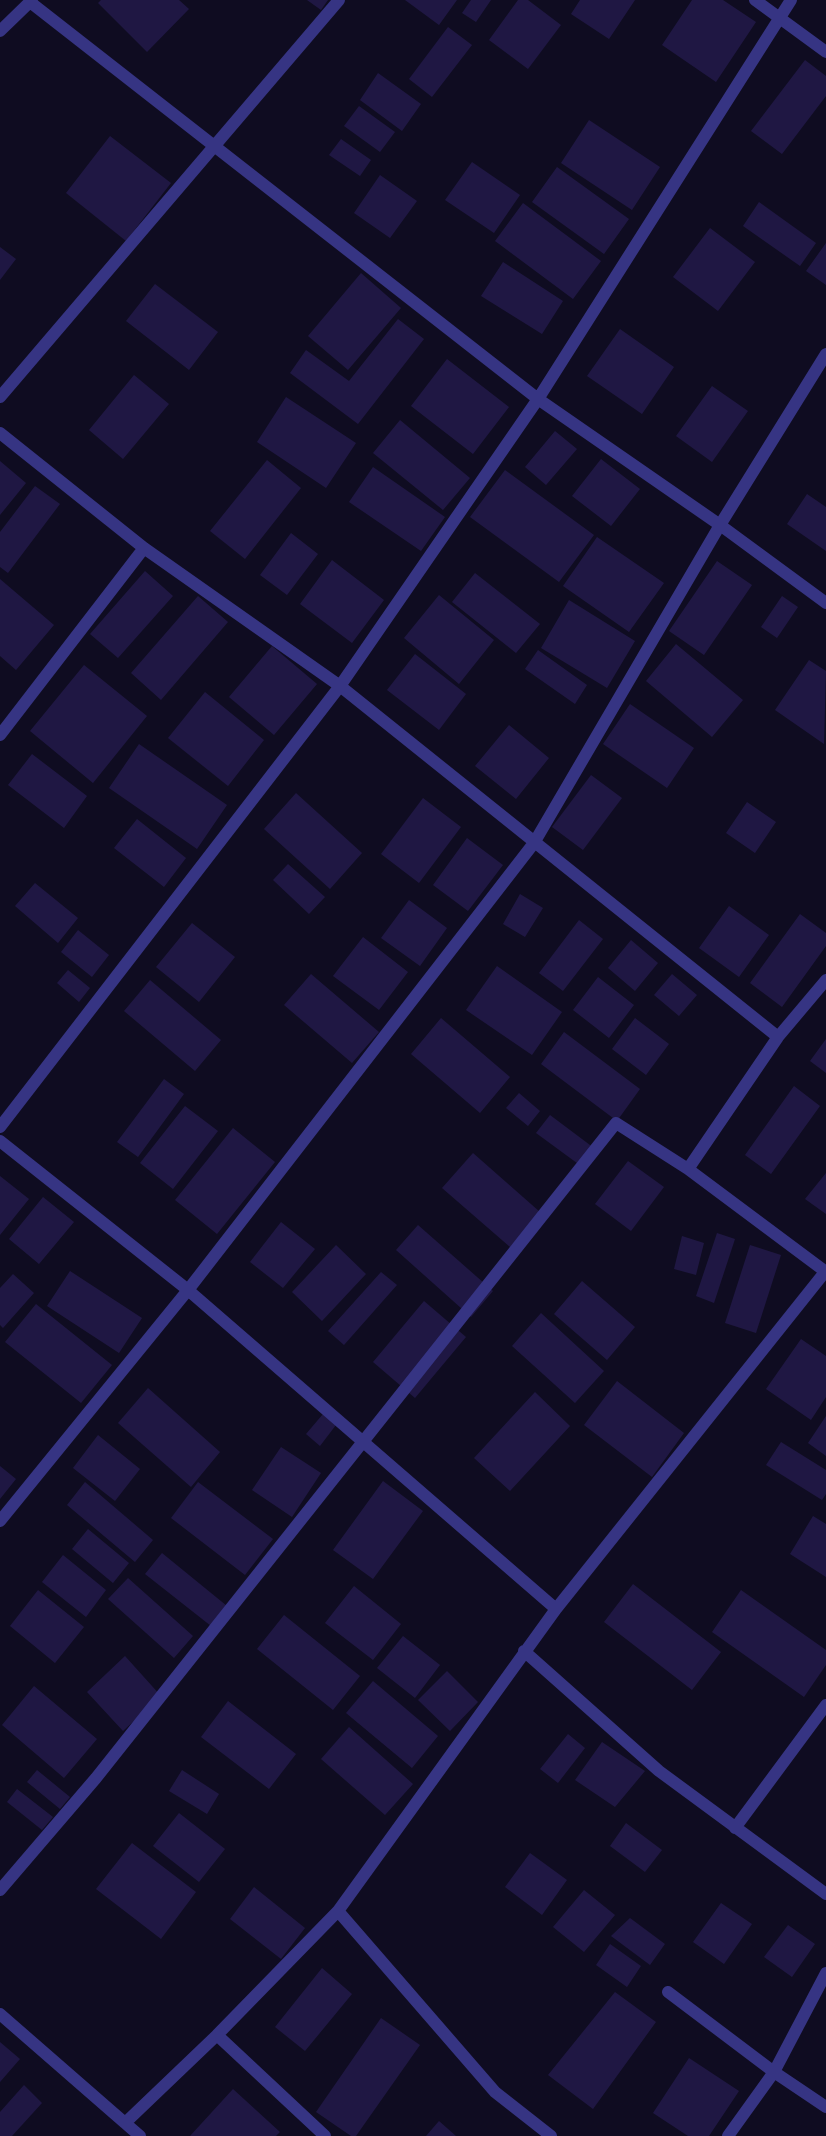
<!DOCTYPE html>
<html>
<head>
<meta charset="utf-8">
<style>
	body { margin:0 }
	canvas { display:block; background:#0f0c21 }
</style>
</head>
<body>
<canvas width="826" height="2136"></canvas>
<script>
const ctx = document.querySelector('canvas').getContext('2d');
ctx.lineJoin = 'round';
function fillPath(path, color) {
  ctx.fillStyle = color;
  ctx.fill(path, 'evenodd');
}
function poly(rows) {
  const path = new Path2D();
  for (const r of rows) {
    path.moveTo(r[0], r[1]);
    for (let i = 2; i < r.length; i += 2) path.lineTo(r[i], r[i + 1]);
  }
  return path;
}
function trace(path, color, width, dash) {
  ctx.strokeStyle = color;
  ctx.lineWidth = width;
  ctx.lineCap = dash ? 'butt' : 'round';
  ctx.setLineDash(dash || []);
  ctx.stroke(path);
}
fillPath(poly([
	[101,0,179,0,189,9,147,52,98,3],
	[307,0,328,0,321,10],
	[405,0,457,0,439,25],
	[471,0,491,0,476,22,462,13],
	[518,0,528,0,561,25,528,69,489,40],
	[580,0,635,0,609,39,571,14],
	[692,0,723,0,756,22,716,82,662,45],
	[448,27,472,45,432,97,409,79],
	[805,60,826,76,826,96,782,154,751,131],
	[378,73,421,104,402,131,360,100],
	[359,106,395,132,380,152,344,126],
	[589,120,660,167,632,210,561,163],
	[110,136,171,183,126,241,66,193],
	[341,139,371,160,360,176,329,155],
	[472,162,520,195,494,233,445,200],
	[557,167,629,219,604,254,532,202],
	[380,175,417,201,390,238,354,213],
	[759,202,816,243,800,266,743,226],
	[523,203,601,261,573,299,495,241],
	[710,228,755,262,718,311,673,277],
	[826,243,826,285,806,271],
	[0,247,16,259,0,280],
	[503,262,563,301,542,334,481,296],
	[361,273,401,308,348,370,308,336],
	[155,284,218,332,189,370,126,321],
	[398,319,424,339,358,424,290,373,306,350,349,381],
	[620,329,674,367,642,414,587,376],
	[447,359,509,407,473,454,411,406],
	[134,375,169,404,123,459,89,430],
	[712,386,748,411,712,462,676,436],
	[286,397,356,443,326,488,257,442],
	[400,420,470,478,443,510,373,453],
	[555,431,577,449,546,485,525,467],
	[601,459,640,489,611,526,572,496],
	[267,460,301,488,245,559,210,531],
	[0,461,26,483,0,515],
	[373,467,445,517,421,551,349,502],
	[505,470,594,535,559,582,470,517],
	[35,486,60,504,8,573,0,567,0,532],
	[807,494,826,507,826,551,787,524],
	[291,533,318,554,287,595,260,575],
	[597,537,664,583,629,632,563,586],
	[332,560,384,600,352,643,300,604],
	[717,561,752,585,704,655,669,631],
	[145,571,173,596,118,658,90,634],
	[475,573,540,624,516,653,452,602],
	[0,579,54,625,16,670,0,656],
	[439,595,494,640,459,684,404,638],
	[198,596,228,622,161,700,131,673],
	[782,596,798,607,777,638,761,627],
	[569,600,635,641,607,688,541,648],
	[676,644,743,700,712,737,646,681],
	[272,646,317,684,274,735,229,697],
	[538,650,587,685,575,704,525,669],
	[415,654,466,694,439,730,387,690],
	[809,660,826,671,824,744,775,710],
	[84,665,147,716,93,783,30,731],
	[205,692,264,740,228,786,168,738],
	[630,704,694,748,667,788,603,744],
	[509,725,549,758,516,799,475,766],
	[139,744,227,805,197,849,109,788],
	[32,754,87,796,64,828,8,785],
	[591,775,622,798,583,850,552,827],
	[296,793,362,853,330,889,264,829],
	[423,798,461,827,419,883,381,854],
	[747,802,776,822,755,853,726,833],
	[137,819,186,858,164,887,114,848],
	[467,838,503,865,468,911,433,885],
	[288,864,325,897,309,914,273,880],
	[35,883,78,918,58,943,15,906],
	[520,894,543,908,525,937,503,924],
	[409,900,447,928,420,966,381,938],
	[729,906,769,935,739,977,699,948],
	[800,914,826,933,826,946,782,1007,750,983],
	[579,920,603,939,563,991,539,973],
	[192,923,235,957,199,1002,156,967],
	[78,930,109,955,92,977,61,952],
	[363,937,408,972,379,1010,333,976],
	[631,940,658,963,635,991,608,968],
	[497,966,562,1012,532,1055,466,1010],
	[68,970,90,988,79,1002,57,983],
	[311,974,379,1032,352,1063,284,1005],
	[672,974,697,995,679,1016,654,995],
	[598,977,634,1005,609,1038,573,1010],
	[150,980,221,1040,195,1071,124,1011],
	[441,1018,510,1077,480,1113,411,1054],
	[635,1018,669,1044,646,1075,612,1049],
	[564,1032,640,1089,617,1121,541,1064],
	[826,1039,826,1073,810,1061],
	[164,1079,184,1094,138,1157,117,1142],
	[794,1086,820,1106,771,1174,745,1155],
	[519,1093,540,1111,528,1126,506,1108],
	[185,1106,218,1131,173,1189,140,1163],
	[550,1115,594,1148,581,1166,536,1133],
	[233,1128,275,1162,217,1234,175,1200],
	[473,1153,540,1212,510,1247,442,1188],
	[628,1161,664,1187,631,1231,595,1204],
	[826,1173,826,1214,805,1199],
	[0,1176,29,1199,0,1235],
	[43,1197,74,1222,39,1264,9,1239],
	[281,1222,315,1249,283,1288,250,1262],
	[418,1225,493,1291,471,1317,396,1250],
	[717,1233,735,1239,714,1303,696,1296],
	[682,1236,704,1243,696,1275,674,1269],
	[336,1245,366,1274,322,1321,292,1292],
	[750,1245,781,1255,756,1333,725,1323],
	[70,1271,142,1318,119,1353,47,1306],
	[381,1272,397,1285,344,1345,328,1331],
	[13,1274,34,1293,3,1328,0,1325,0,1288],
	[582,1281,635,1327,607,1360,554,1314],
	[424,1301,466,1337,415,1398,373,1362],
	[36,1304,112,1365,81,1403,5,1342],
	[541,1313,604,1371,575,1403,512,1346],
	[801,1339,826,1356,826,1397,811,1420,766,1389],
	[617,1381,684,1433,652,1477,584,1425],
	[148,1388,220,1452,191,1487,118,1423],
	[535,1392,570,1426,510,1491,474,1458],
	[323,1414,336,1425,320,1446,306,1434],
	[826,1416,826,1456,808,1443],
	[98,1435,140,1469,115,1501,73,1468],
	[781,1442,826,1470,826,1494,822,1500,766,1465],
	[281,1447,321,1473,292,1517,252,1490],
	[0,1466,16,1479,0,1499],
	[383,1481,423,1511,373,1579,333,1550],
	[85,1482,153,1540,135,1562,67,1505],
	[198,1482,273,1539,245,1575,171,1518],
	[813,1516,826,1524,826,1577,790,1554],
	[88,1529,129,1563,113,1583,72,1549],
	[162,1553,227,1606,211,1626,145,1574],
	[63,1555,106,1590,86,1617,42,1582],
	[128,1578,193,1636,174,1658,108,1599],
	[633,1584,721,1652,692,1690,604,1622],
	[354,1586,401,1624,373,1660,325,1623],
	[38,1590,84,1627,55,1663,10,1626],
	[741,1590,826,1650,826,1665,804,1697,712,1632],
	[284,1615,360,1676,333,1710,257,1649],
	[403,1636,440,1665,415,1698,377,1668],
	[125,1656,161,1696,123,1731,87,1692],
	[447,1671,478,1702,450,1731,418,1700],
	[373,1681,438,1736,412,1768,346,1713],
	[34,1686,97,1739,64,1778,2,1725],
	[228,1701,296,1754,269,1789,201,1737],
	[349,1727,413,1784,385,1815,321,1759],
	[568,1734,585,1748,558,1783,540,1769],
	[602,1742,645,1771,615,1807,575,1780],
	[37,1770,70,1797,60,1809,27,1782],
	[182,1770,219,1794,207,1814,169,1791],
	[17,1789,53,1817,42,1830,7,1802],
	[179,1813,225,1849,199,1882,153,1846],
	[626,1823,662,1850,645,1872,610,1846],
	[132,1843,196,1892,161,1939,96,1889],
	[530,1853,567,1880,542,1915,505,1887],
	[254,1887,305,1928,281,1959,230,1919],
	[584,1890,615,1915,584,1952,553,1927],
	[721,1903,752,1924,724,1964,693,1942],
	[630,1918,665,1944,650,1965,611,1936],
	[788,1925,815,1944,792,1977,764,1957],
	[610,1944,641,1966,627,1987,596,1965],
	[322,1968,352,1994,305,2051,275,2027],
	[615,1992,656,2022,593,2109,548,2075],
	[381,2018,420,2045,356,2136,351,2136,316,2112],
	[0,2042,20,2059,0,2082],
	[689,2058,739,2091,709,2136,688,2136,653,2113],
	[24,2085,42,2103,12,2136,0,2136,0,2112],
	[233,2089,280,2132,276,2136,190,2136],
	[439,2121,456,2136,426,2136]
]), '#1f1743');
trace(poly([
	[755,0,826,52],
	[30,2,538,399,720,525,826,603],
	[0,31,32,0],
	[0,397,339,0],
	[0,433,144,548,340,686,778,1037],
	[0,735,144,548],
	[0,1127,340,686,538,399,791,0],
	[0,1141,188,1290,556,1609],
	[688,1169,778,1037,826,980],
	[0,1521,188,1290,534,843,720,525,826,354],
	[524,1651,659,1771,826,1894],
	[735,1828,826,1705],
	[0,1890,96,1778,616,1123,688,1169,826,1272],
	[338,1911,556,1609,825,1272],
	[668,1992,774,2072,826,2107],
	[0,2014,125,2123,217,2035,338,1911,495,2092,551,2136],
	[217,2035,325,2136],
	[125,2123,140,2136],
	[728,2136,774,2072,826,1973]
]), '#363483', 12);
</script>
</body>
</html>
